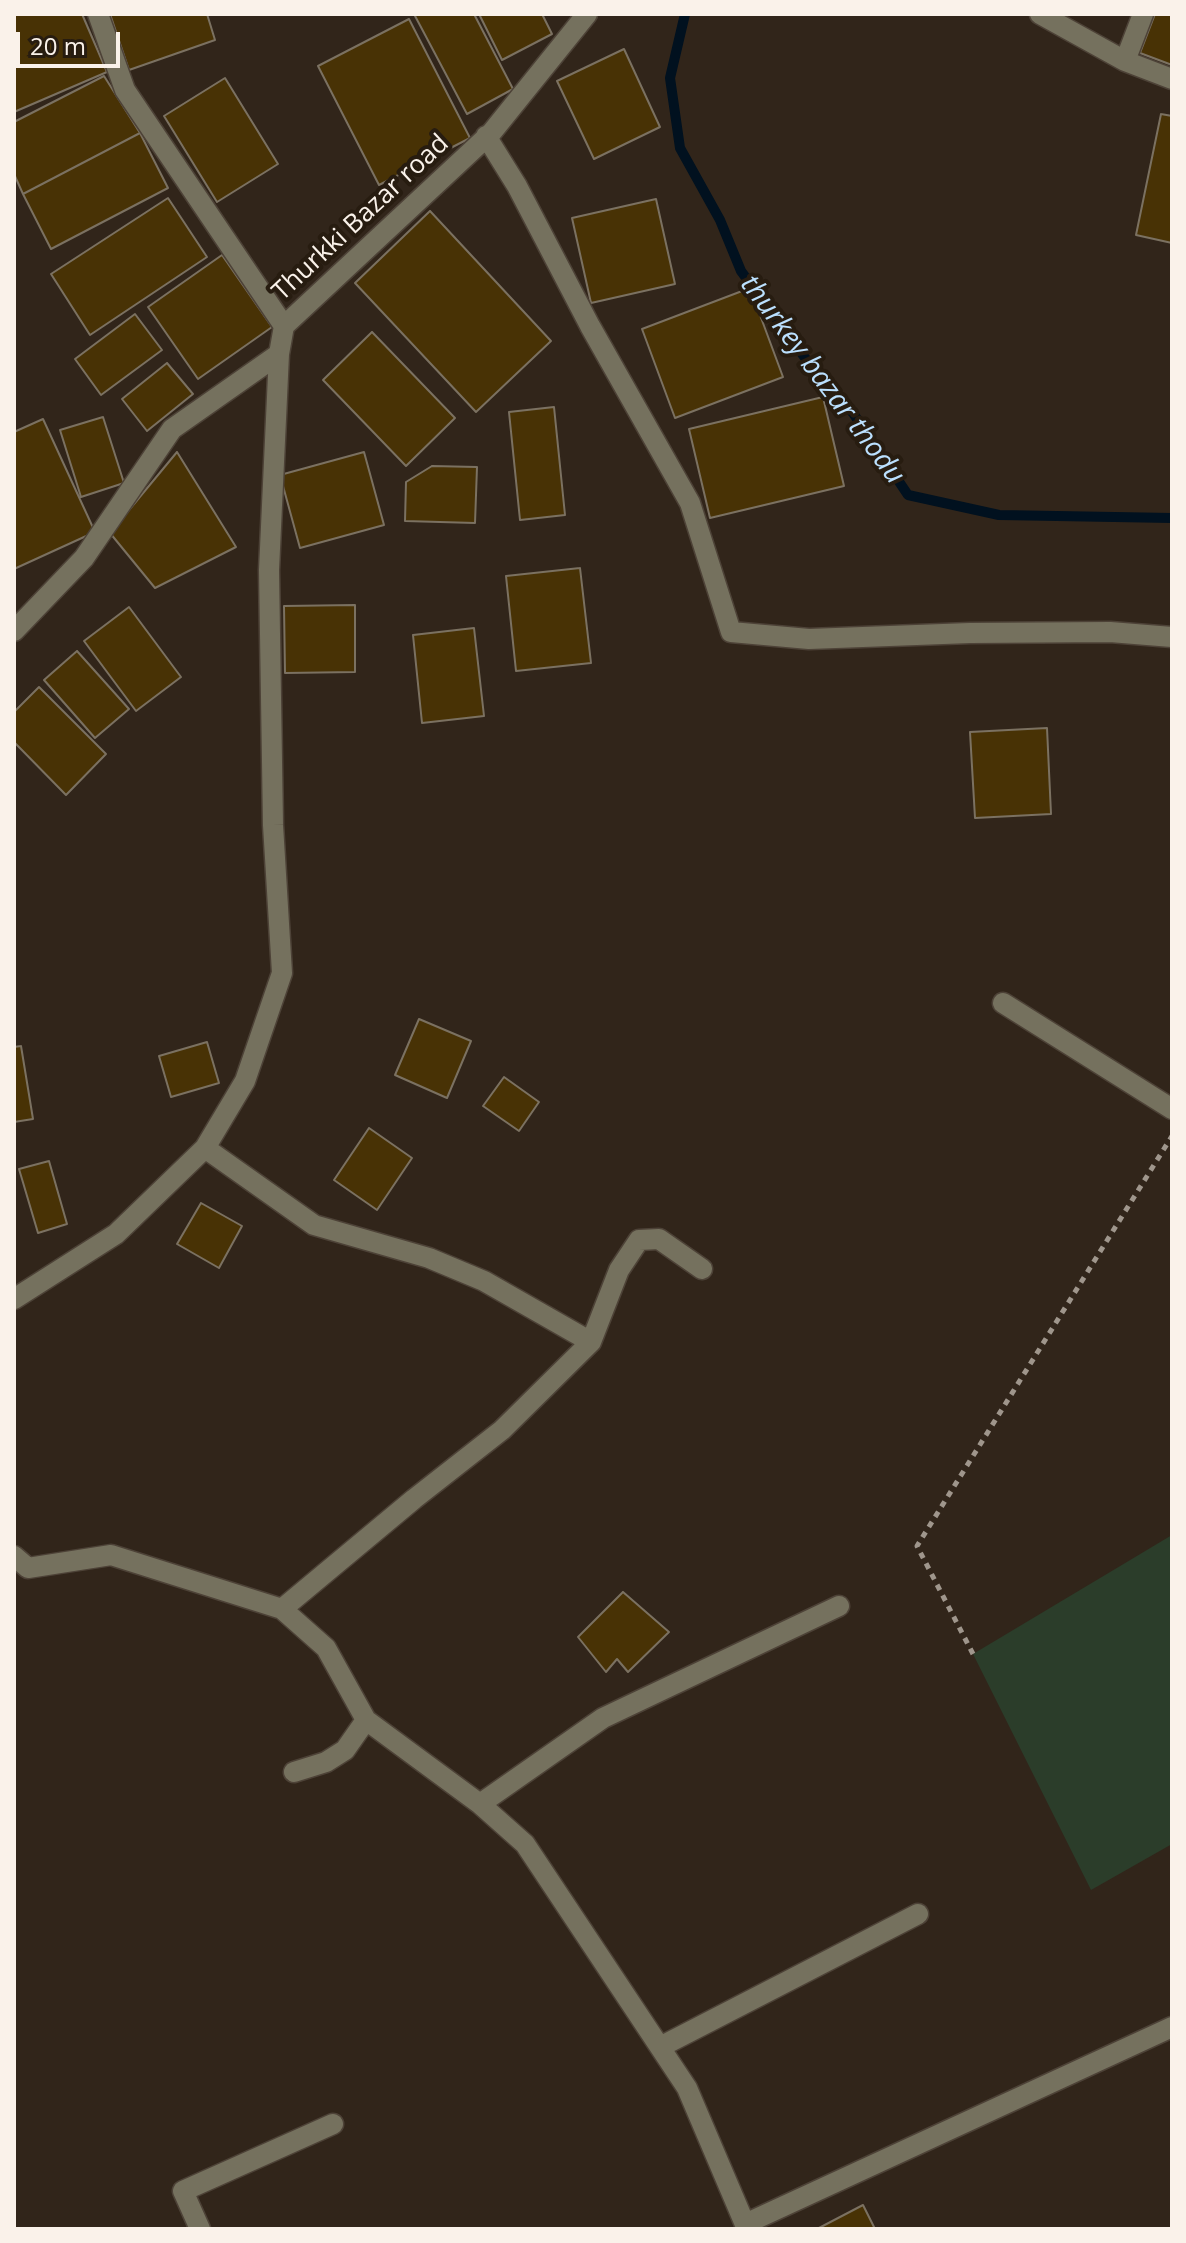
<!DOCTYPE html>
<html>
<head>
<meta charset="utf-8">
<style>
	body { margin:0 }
	#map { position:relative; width:1186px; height:2243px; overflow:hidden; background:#31251a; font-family:"Open Sans",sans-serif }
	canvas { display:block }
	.frame { position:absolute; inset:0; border:16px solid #faf2ea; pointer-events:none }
	.scale { position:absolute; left:16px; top:32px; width:104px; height:36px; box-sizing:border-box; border:4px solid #faf2ea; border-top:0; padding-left:10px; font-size:24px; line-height:28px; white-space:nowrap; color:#faf2ea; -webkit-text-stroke:6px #271c10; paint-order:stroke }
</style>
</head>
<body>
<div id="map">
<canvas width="1186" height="2243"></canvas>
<div class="frame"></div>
<div class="scale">20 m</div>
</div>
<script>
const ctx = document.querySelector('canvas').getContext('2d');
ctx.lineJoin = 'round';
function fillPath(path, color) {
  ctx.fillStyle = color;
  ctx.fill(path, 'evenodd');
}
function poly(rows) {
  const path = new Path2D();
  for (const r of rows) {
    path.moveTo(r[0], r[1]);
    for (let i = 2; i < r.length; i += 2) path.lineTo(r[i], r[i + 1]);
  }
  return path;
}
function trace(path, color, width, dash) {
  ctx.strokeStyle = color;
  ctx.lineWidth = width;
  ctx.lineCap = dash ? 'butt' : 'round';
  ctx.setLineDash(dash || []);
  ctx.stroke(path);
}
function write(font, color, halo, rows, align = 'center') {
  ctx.font = font + ' "Open Sans",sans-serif';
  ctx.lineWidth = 8;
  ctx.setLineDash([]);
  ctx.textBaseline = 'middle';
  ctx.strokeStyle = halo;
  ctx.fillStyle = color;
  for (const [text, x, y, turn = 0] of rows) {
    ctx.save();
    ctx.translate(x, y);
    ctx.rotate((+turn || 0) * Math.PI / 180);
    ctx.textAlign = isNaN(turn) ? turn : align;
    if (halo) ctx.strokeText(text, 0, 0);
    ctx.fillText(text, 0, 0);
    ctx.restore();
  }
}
fillPath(poly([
	[1172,1535,1172,1844,1091,1890,973,1654]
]), '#2b3d2a');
trace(poly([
	[685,14,670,78,680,148,720,220,741,271,817,374,853,413,908,495,999,515,1172,518]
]), '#01111f', 10);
const building = poly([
	[82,14,107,72,14,112,14,15,82,14],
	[110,14,207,14,215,40,129,70,110,14],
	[414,14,474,14,513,89,467,114,414,14],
	[479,14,542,14,552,34,502,60,479,14],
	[1155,14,1172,14,1172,65,1140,53,1155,14],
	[409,19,470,138,379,185,318,66,409,19],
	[624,49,660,127,594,159,557,81,624,49],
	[104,76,140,133,23,194,14,174,14,122,104,76],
	[225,78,278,164,217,202,164,116,225,78],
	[1161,114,1172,116,1172,243,1136,235,1161,114],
	[140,133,168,188,51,249,23,194,140,133],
	[168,198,207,257,90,335,51,274,168,198],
	[656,199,675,284,591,303,572,218,656,199],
	[430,211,551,341,476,412,355,283,430,211],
	[222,255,272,327,198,379,148,307,222,255],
	[750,288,783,377,675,418,642,329,750,288],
	[135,314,162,350,101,395,75,359,135,314],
	[372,332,455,418,406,466,323,380,372,332],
	[167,363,193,394,147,431,122,399,167,363],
	[823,397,844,486,710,518,689,429,823,397],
	[554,407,565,515,520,520,509,412,554,407],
	[103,417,124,483,81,497,60,430,103,417],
	[43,419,95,532,14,569,14,432,43,419],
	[177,452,236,547,155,588,110,533,177,452],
	[364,452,384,525,300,548,280,475,364,452],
	[432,466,477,467,475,523,405,521,406,482,432,466],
	[580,568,591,663,516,671,506,576,580,568],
	[355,605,355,672,285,673,284,606,355,605],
	[129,607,181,677,136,711,84,641,129,607],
	[474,628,484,716,422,723,413,635,474,628],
	[77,651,129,709,95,738,44,680,77,651],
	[39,687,106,754,66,795,14,742,14,712,39,687],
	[1047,728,1051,814,975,818,970,732,1047,728],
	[419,1019,471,1041,447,1098,395,1075,419,1019],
	[207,1042,219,1083,171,1097,159,1056,207,1042],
	[21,1046,33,1119,14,1122,14,1047,21,1046],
	[504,1077,539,1102,519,1131,483,1106,504,1077],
	[369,1128,412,1158,377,1210,334,1180,369,1128],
	[49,1161,67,1224,38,1233,19,1169,49,1161],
	[201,1203,242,1226,219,1268,177,1244,201,1203],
	[623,1592,669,1632,628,1672,617,1659,606,1672,578,1637,623,1592],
	[863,2205,875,2229,817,2229,863,2205]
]);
fillPath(building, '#483205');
trace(building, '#7b7161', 2);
const street = poly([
	[98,14,125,90,284,326],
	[1040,14,1125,61,1172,79],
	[1125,61,1143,14],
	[486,136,517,186,590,326,690,503,731,632,809,639,970,633,1110,632,1172,637],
	[14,631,84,558,172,429,279,354,284,326,492,132,587,14],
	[1003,1003,1172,1109],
	[205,1148,314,1225,429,1258,484,1281,591,1342],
	[14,1299,116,1234,205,1148,245,1081,282,973,273,825,269,570,279,354],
	[14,1556,28,1568,111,1555,282,1609,326,1648,366,1720,480,1804,525,1844,687,2088,747,2229],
	[282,1609,414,1499,502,1430,591,1342,619,1270,639,1240,659,1239,702,1269],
	[294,1772,326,1762,345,1750,366,1720],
	[480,1804,603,1718,839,1606],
	[660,2047,918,1914],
	[745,2224,1172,2027],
	[200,2229,183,2191,333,2124]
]);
trace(street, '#4d4237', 23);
trace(poly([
	[973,1654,917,1546,1172,1136]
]), '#9f968c', 5, [6, 6]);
trace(street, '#75715e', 20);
write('26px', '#faf2ea', '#271c10', [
	["Thurkki Bazar road",361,218,-43]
]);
write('italic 28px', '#bbe0fe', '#271c10', [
	["thurkey bazar thodu",822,380,53]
]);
</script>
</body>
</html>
